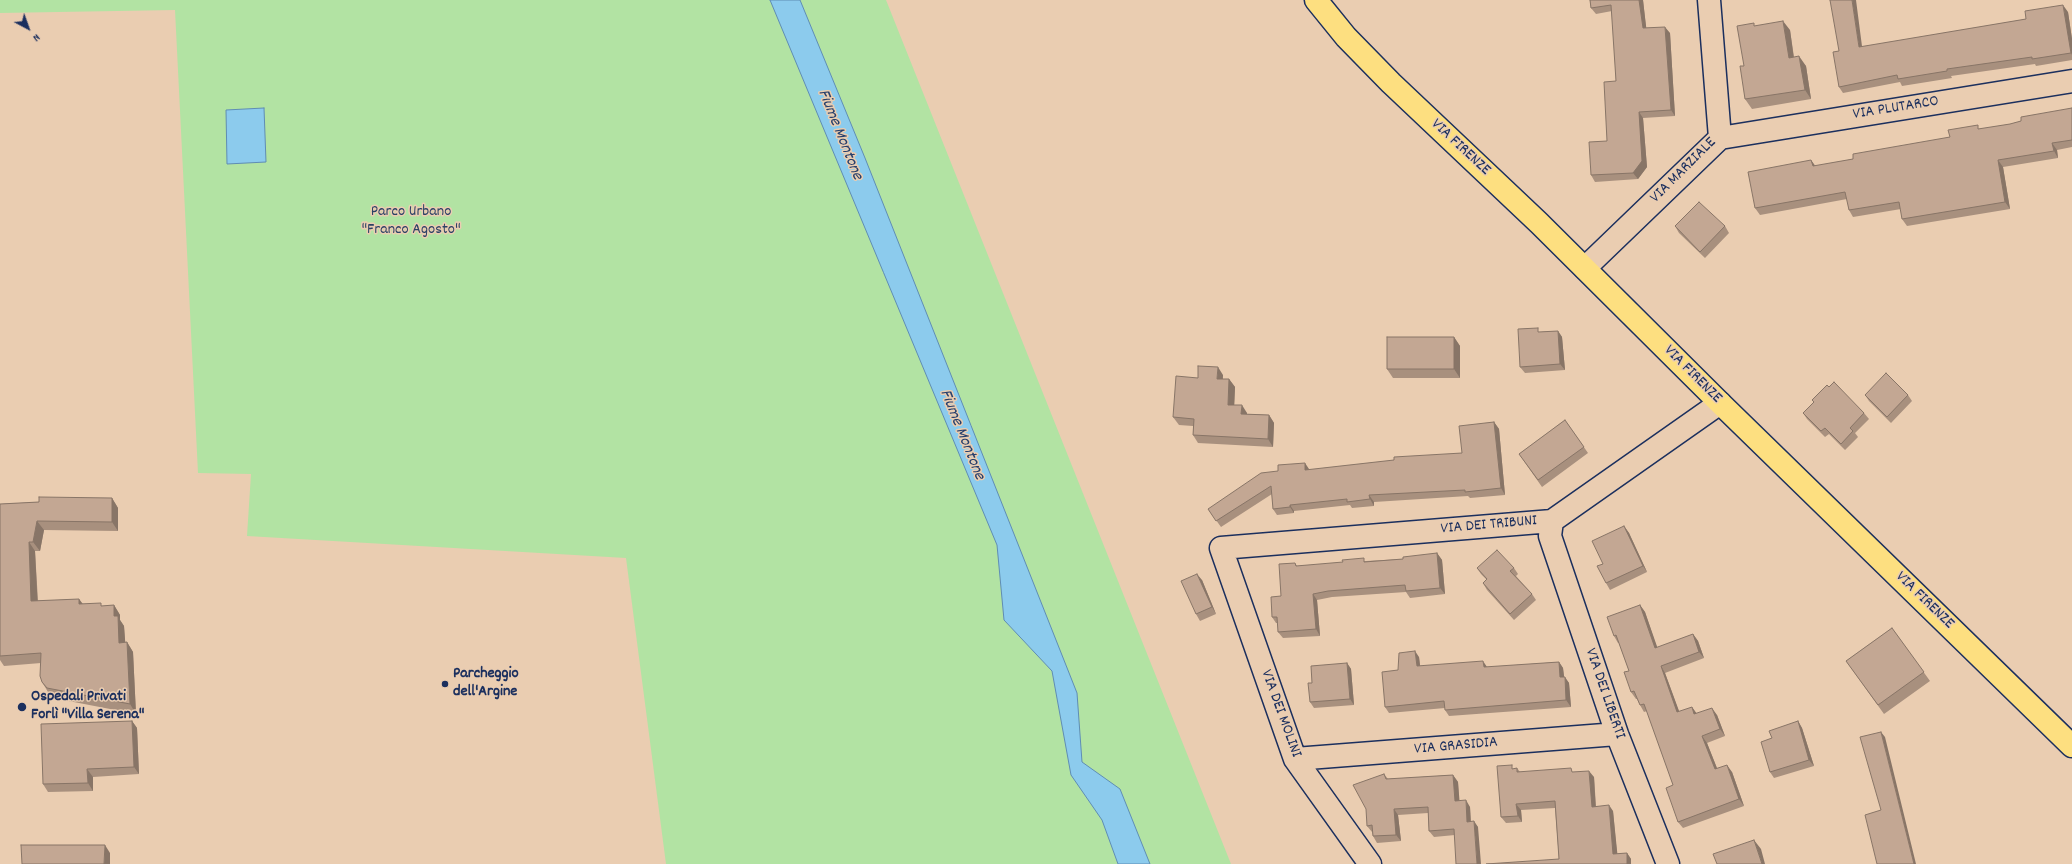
<!DOCTYPE html>
<html>
<head>
<meta charset="utf-8">
<style>
	body { margin:0 }
	#map { position:relative; width:2072px; height:864px; overflow:hidden; background:#eacdb1; font-family:Dekko,sans-serif }
	canvas { display:block }
	.north { position:absolute; left:8px; top:8px; width:40px; height:40px; -webkit-text-stroke:3px #eacdb1; paint-order:stroke; rotate:139deg; font-size:11px; font-weight:700; line-height:16px; text-align:center; color:#1b2f5e }
	.north::after { content:''; display:block; margin:auto; width:14px; height:18px; background:#1b2f5e; clip-path:polygon(50% 0,100% 100%,50% 72%,0 100%) }
</style>
</head>
<body>
<div id="map">
<canvas width="2072" height="864"></canvas>
<div class="north">N</div>
</div>
<script>
const ctx = document.querySelector('canvas').getContext('2d');
ctx.lineJoin = 'round';
function fillPath(path, color) {
  ctx.fillStyle = color;
  ctx.fill(path, 'evenodd');
}
function poly(rows) {
  const path = new Path2D();
  for (const r of rows) {
    path.moveTo(r[0], r[1]);
    for (let i = 2; i < r.length; i += 2) path.lineTo(r[i], r[i + 1]);
  }
  return path;
}
function trace(path, color, width, dash) {
  ctx.strokeStyle = color;
  ctx.lineWidth = width;
  ctx.lineCap = dash ? 'butt' : 'round';
  ctx.setLineDash(dash || []);
  ctx.stroke(path);
}
function write(font, color, halo, rows, align = 'center') {
  ctx.font = font + ' Dekko,sans-serif';
  ctx.lineWidth = 3;
  ctx.setLineDash([]);
  ctx.textBaseline = 'middle';
  ctx.strokeStyle = halo;
  ctx.fillStyle = color;
  for (const [text, x, y, turn = 0] of rows) {
    ctx.save();
    ctx.translate(x, y);
    ctx.rotate((+turn || 0) * Math.PI / 180);
    ctx.textAlign = isNaN(turn) ? turn : align;
    if (halo) ctx.strokeText(text, 0, 0);
    ctx.fillText(text, 0, 0);
    ctx.restore();
  }
}
fillPath(poly([
	[0,0,886,0,1231,864,666,864,626,558,247,536,251,474,198,473,175,10,0,13]
]), '#b2e3a3');
const water = poly([
	[770,0,800,0,865,158,1077,693,1082,762,1120,789,1150,864,1118,864,1102,820,1071,775,1052,671,1004,620,997,545,770,0],
	[264,108,266,162,227,164,226,110,264,108]
]);
fillPath(water, '#8ccbed');
trace(water, '#5f8db4', 1);
const minor = poly([
	[1709,0,1720,138],
	[1720,138,2072,81],
	[1585,268,1720,138],
	[1552,521,1550,536,1617,734,1668,864],
	[1295,759,1617,734],
	[1370,864,1295,759,1221,548,1552,521,1720,403]
]);
const primary = poly([
	[1316,0,1346,37,1391,83,1539,223,1720,403,2072,746]
]);
trace(minor, '#1b2f5e', 25);
trace(primary, '#1b2f5e', 25);
trace(minor, '#eacdb1', 22);
trace(primary, '#fddf80', 22);
fillPath(poly([
	[1590,0,1643,0,1646,28,1670,33,1675,116,1643,118,1647,167,1638,179,1595,182,1591,175,1607,141,1616,81,1612,11,1596,14,1591,8],
	[2068,12,2072,39,2072,60,2036,66,2035,64,1951,76,1952,78,1902,86,1900,82,1843,93,1839,87,1839,51],
	[1756,26,1790,30,1794,57,1806,66,1811,99,1752,109,1745,99,1744,66],
	[2072,108,2072,147,2057,150,2058,158,2003,167,2010,209,1907,226,1902,219,1901,209,1853,217,1849,210,1847,199,1760,215,1755,208,1811,160,1815,166,1853,159,1950,137,1980,129,2010,124],
	[1675,226,1725,226,1729,233,1705,258,1679,233],
	[1558,331,1562,337,1565,370,1525,373,1520,367,1541,332],
	[1454,337,1460,346,1460,378,1393,378,1387,369],
	[1223,375,1223,379,1229,379,1235,387,1234,405,1247,413,1247,414,1269,415,1274,423,1273,447,1198,443,1193,435,1193,426,1179,425,1173,417,1198,378],
	[1865,395,1908,395,1912,401,1891,423,1869,401],
	[1803,413,1864,413,1869,419,1855,433,1858,437,1845,450,1829,434,1825,437,1807,419],
	[1565,420,1588,453,1542,487,1519,454],
	[1494,422,1499,429,1505,495,1470,498,1468,496,1374,502,1374,506,1352,508,1350,505,1294,511,1294,513,1277,515,1273,509,1272,494,1221,527,1208,509,1309,469,1309,470,1462,453],
	[112,498,118,508,118,531,44,530,40,551,35,551,38,601,79,599,83,604,103,606,114,605,120,615,120,620,124,626,125,642,127,642,133,652,136,714,53,698,48,692,42,682,41,663,4,666,0,660,0,504],
	[1624,526,1629,533,1647,572,1610,590,1606,583,1603,564],
	[1437,553,1442,560,1445,594,1410,598,1406,592,1332,597,1317,600,1320,636,1283,638,1278,632,1278,623,1276,623,1272,617,1295,563,1297,566,1366,561,1403,559],
	[1477,568,1514,568,1518,574,1516,576,1532,594,1536,600,1514,620,1487,590,1483,583,1487,580,1481,574],
	[1202,580,1216,614,1200,621,1196,614],
	[1640,605,1645,612,1657,648,1693,634,1698,641,1704,658,1665,673,1679,712,1692,707,1696,713,1717,715,1725,736,1707,743,1717,768,1732,772,1744,806,1683,828,1678,822,1673,785,1647,711,1644,712,1640,705,1637,699,1636,699,1631,692,1629,671,1619,643,1618,643,1614,636],
	[1892,628,1930,681,1884,714,1846,661],
	[1419,657,1420,666,1487,667,1559,662,1563,668,1564,677,1569,683,1571,707,1449,716,1445,710,1445,708,1389,713,1385,707,1398,670],
	[1347,663,1351,669,1354,705,1314,708,1310,702,1312,683],
	[132,721,137,728,139,774,93,777,93,791,48,792,43,784],
	[1798,721,1802,728,1814,766,1774,778,1770,772,1772,738],
	[1515,768,1517,768,1520,772,1574,772,1594,777,1596,806,1613,811,1617,854,1627,853,1631,859,1559,859,1555,808,1521,810,1522,822,1506,823,1501,817],
	[1384,774,1388,779,1453,775,1458,782,1459,801,1470,807,1471,822,1478,827,1455,835,1434,837,1429,831,1428,813,1398,815,1401,841,1377,843,1373,836,1372,832,1367,826]
]), '#a8907e');
fillPath(poly([
	[1639,0,1643,0,1647,34,1643,28],
	[1852,0,1856,0,1863,54,1859,47],
	[2063,5,2068,12,2072,39,2072,55,2071,53],
	[1783,21,1790,30,1795,67,1789,58],
	[1665,27,1670,33,1675,116,1671,110],
	[1799,56,1806,66,1811,99,1805,90],
	[1639,112,1643,118,1647,167,1638,179,1633,173],
	[2052,143,2057,150,2058,158,2054,151],
	[1811,160,1816,167,1813,166],
	[1998,160,2003,167,2010,209,2005,202],
	[1558,331,1562,337,1565,370,1560,364],
	[1454,337,1460,346,1460,378,1454,369],
	[1218,367,1223,375,1222,386,1217,379],
	[1229,379,1235,387,1234,412,1228,405],
	[1242,405,1247,413,1247,422,1241,414],
	[1269,415,1274,423,1273,447,1268,439],
	[1494,422,1499,429,1505,495,1501,488],
	[1305,463,1309,469,1310,476,1305,470],
	[1369,495,1374,502,1374,506,1370,499],
	[112,498,118,508,118,531,112,522],
	[1290,505,1294,511,1294,513,1290,507],
	[37,521,44,530,40,551,33,542],
	[1624,526,1629,533,1647,572,1643,566],
	[29,542,35,551,38,611,31,601],
	[1437,553,1442,560,1445,594,1440,588],
	[1197,574,1202,580,1216,614,1212,607],
	[1313,594,1317,600,1320,636,1316,629],
	[79,599,86,609,79,604],
	[114,605,120,615,120,620,124,626,126,652,119,643,114,616],
	[1640,605,1645,612,1660,655,1655,648],
	[1693,634,1698,641,1704,658,1699,652],
	[127,642,133,652,136,714,130,704],
	[1415,651,1419,657,1421,673,1417,666],
	[1483,661,1487,667,1484,667],
	[1559,662,1563,668,1565,684,1560,677],
	[1347,663,1351,669,1354,705,1350,699],
	[1661,666,1665,673,1682,719,1677,712],
	[1565,677,1569,683,1571,707,1566,700],
	[1692,707,1697,714,1694,714],
	[1712,708,1717,715,1725,736,1720,729],
	[132,721,137,728,139,774,134,767],
	[1798,721,1802,728,1814,766,1809,760],
	[1881,732,1885,737,1916,864,1914,864],
	[1702,736,1707,743,1720,776,1715,769],
	[1727,765,1732,772,1744,806,1739,799],
	[87,769,93,777,93,791,88,783],
	[1589,771,1594,777,1596,813,1592,807],
	[1453,775,1458,782,1460,807,1455,801],
	[1466,800,1470,807,1471,828,1467,822],
	[1516,804,1521,810,1522,822,1518,816],
	[1609,805,1613,811,1618,860,1613,854],
	[1394,809,1398,815,1401,841,1396,835],
	[1474,821,1478,827,1481,864,1477,864],
	[1754,840,1761,849,1765,864,1762,864],
	[105,845,110,853,110,864,104,864],
	[1627,853,1631,859,1631,864,1627,864]
]), '#887567');
const building = poly([
	[1590,0,1639,0,1643,28,1665,27,1671,110,1639,112,1642,161,1633,173,1591,175,1589,142,1607,141,1604,82,1616,81,1611,5,1591,8,1590,0],
	[1830,0,1852,0,1859,47,2026,19,2025,11,2063,5,2071,53,2032,59,2032,57,1947,69,1947,71,1898,79,1897,75,1839,87,1833,52,1839,51,1830,0],
	[1783,21,1789,58,1799,56,1805,90,1745,99,1740,66,1744,66,1737,26,1754,23,1754,26,1783,21],
	[2072,108,2072,140,2052,143,2054,151,1998,160,2005,202,1902,219,1899,202,1849,210,1845,192,1755,208,1748,172,1811,160,1813,166,1853,159,1853,154,1950,137,1948,130,1978,125,1978,129,2010,124,2021,121,2021,117,2072,108],
	[1699,202,1725,226,1700,252,1675,226,1699,202],
	[1538,328,1538,332,1558,331,1560,364,1520,367,1518,329,1538,328],
	[1387,337,1454,337,1454,369,1387,369,1387,337],
	[1198,366,1218,367,1217,379,1229,379,1228,405,1242,405,1241,414,1269,415,1268,439,1193,435,1194,419,1173,417,1176,376,1198,378,1198,366],
	[1886,373,1908,395,1887,417,1865,395,1886,373],
	[1834,382,1864,413,1850,428,1853,431,1841,444,1825,428,1821,431,1803,413,1814,402,1812,400,1827,385,1829,387,1834,382],
	[1565,420,1584,447,1538,480,1519,454,1565,420],
	[1494,422,1501,488,1465,492,1465,490,1369,495,1370,499,1347,502,1347,499,1290,505,1290,507,1273,509,1271,486,1216,521,1208,509,1261,473,1278,471,1278,465,1305,463,1305,470,1394,460,1394,457,1462,453,1459,426,1494,422],
	[39,497,112,498,112,522,37,521,33,542,29,542,31,601,79,599,79,604,101,603,101,606,114,605,114,616,118,616,119,643,127,642,130,704,47,688,42,682,40,676,41,653,0,656,0,504,39,502,39,497],
	[1624,526,1643,566,1606,583,1597,566,1603,564,1592,541,1624,526],
	[1497,550,1514,568,1510,571,1532,594,1510,614,1483,583,1487,579,1477,568,1497,550],
	[1437,553,1440,588,1406,591,1405,585,1328,591,1313,594,1316,629,1278,632,1277,617,1272,617,1271,597,1281,596,1279,564,1295,563,1296,566,1343,562,1342,560,1364,558,1364,562,1403,559,1403,557,1437,553],
	[1197,574,1212,607,1196,614,1181,581,1197,574],
	[1640,605,1655,648,1693,634,1699,652,1661,666,1677,712,1692,707,1694,714,1712,708,1720,729,1702,736,1715,769,1727,765,1739,799,1678,822,1666,788,1673,785,1644,704,1640,705,1634,691,1631,692,1624,672,1629,671,1616,635,1614,636,1607,617,1640,605],
	[1892,628,1924,672,1878,705,1846,661,1892,628],
	[1415,651,1417,666,1483,661,1484,667,1559,662,1560,677,1565,677,1566,700,1445,710,1444,701,1385,707,1382,672,1398,670,1399,653,1415,651],
	[1347,663,1350,699,1310,702,1308,683,1312,683,1311,666,1347,663],
	[132,721,134,767,87,769,88,783,43,784,41,724,132,721],
	[1798,721,1809,760,1770,772,1761,742,1772,738,1769,731,1798,721],
	[1881,732,1914,864,1877,864,1865,815,1881,810,1860,737,1881,732],
	[1512,765,1512,769,1517,768,1517,772,1571,768,1572,772,1589,771,1592,807,1609,805,1613,854,1627,853,1627,864,1486,864,1559,859,1555,801,1516,804,1518,816,1501,817,1497,766,1512,765],
	[1384,774,1386,779,1453,775,1455,801,1466,800,1467,822,1474,821,1477,864,1456,864,1454,829,1429,831,1428,807,1394,809,1396,835,1373,836,1372,825,1367,826,1366,809,1353,785,1384,774],
	[1754,840,1762,864,1717,864,1713,854,1754,840],
	[21,845,105,845,104,864,22,864,21,845]
]);
fillPath(building, '#c3a793');
trace(building, '#887567', 1);
for (const [x, y, r, color] of [
	[445,684,4,"#1b2f5e"],
	[22,707,5,"#1b2f5e"]
]) {
  const dot = new Path2D();
  dot.arc(x, y, r, 0, 2 * Math.PI);
  ctx.fillStyle = color;
  ctx.fill(dot);
  trace(dot, '#eacdb1', 1.5);
}
write('16px', '#1b2f5e', '#eacdb1', [
	["VIA PLUTARCO",1896,109,-9],
	["VIA FIRENZE",1460,148,43],
	["VIA MARZIALE",1684,171,-45],
	["VIA FIRENZE",1692,375,45],
	["VIA DEI TRIBUNI",1489,526,-5],
	["VIA FIRENZE",1924,601,44],
	["VIA DEI LIBERTI",1604,694,71],
	["VIA DEI MOLINI",1280,714,70],
	["VIA GRASIDIA",1456,747,-5]
]);
write('16px', '#2a4165', '#eacdb1', [
	["Parco Urbano",411,213],
	["\"Franco Agosto\"",411,231]
]);
write('bold 16px', '#1b2f5e', '#eacdb1', [
	["Parcheggio",453,675],
	["dell'Argine",453,693],
	["Ospedali Privati",31,698],
	["Forlì \"Villa Serena\"",31,716]
], 'left');
write('italic 17px', '#263f6c', '#eacdb1', [
	["Fiume Montone",839,135,68],
	["Fiume Montone",961,435,68]
]);
</script>
</body>
</html>
